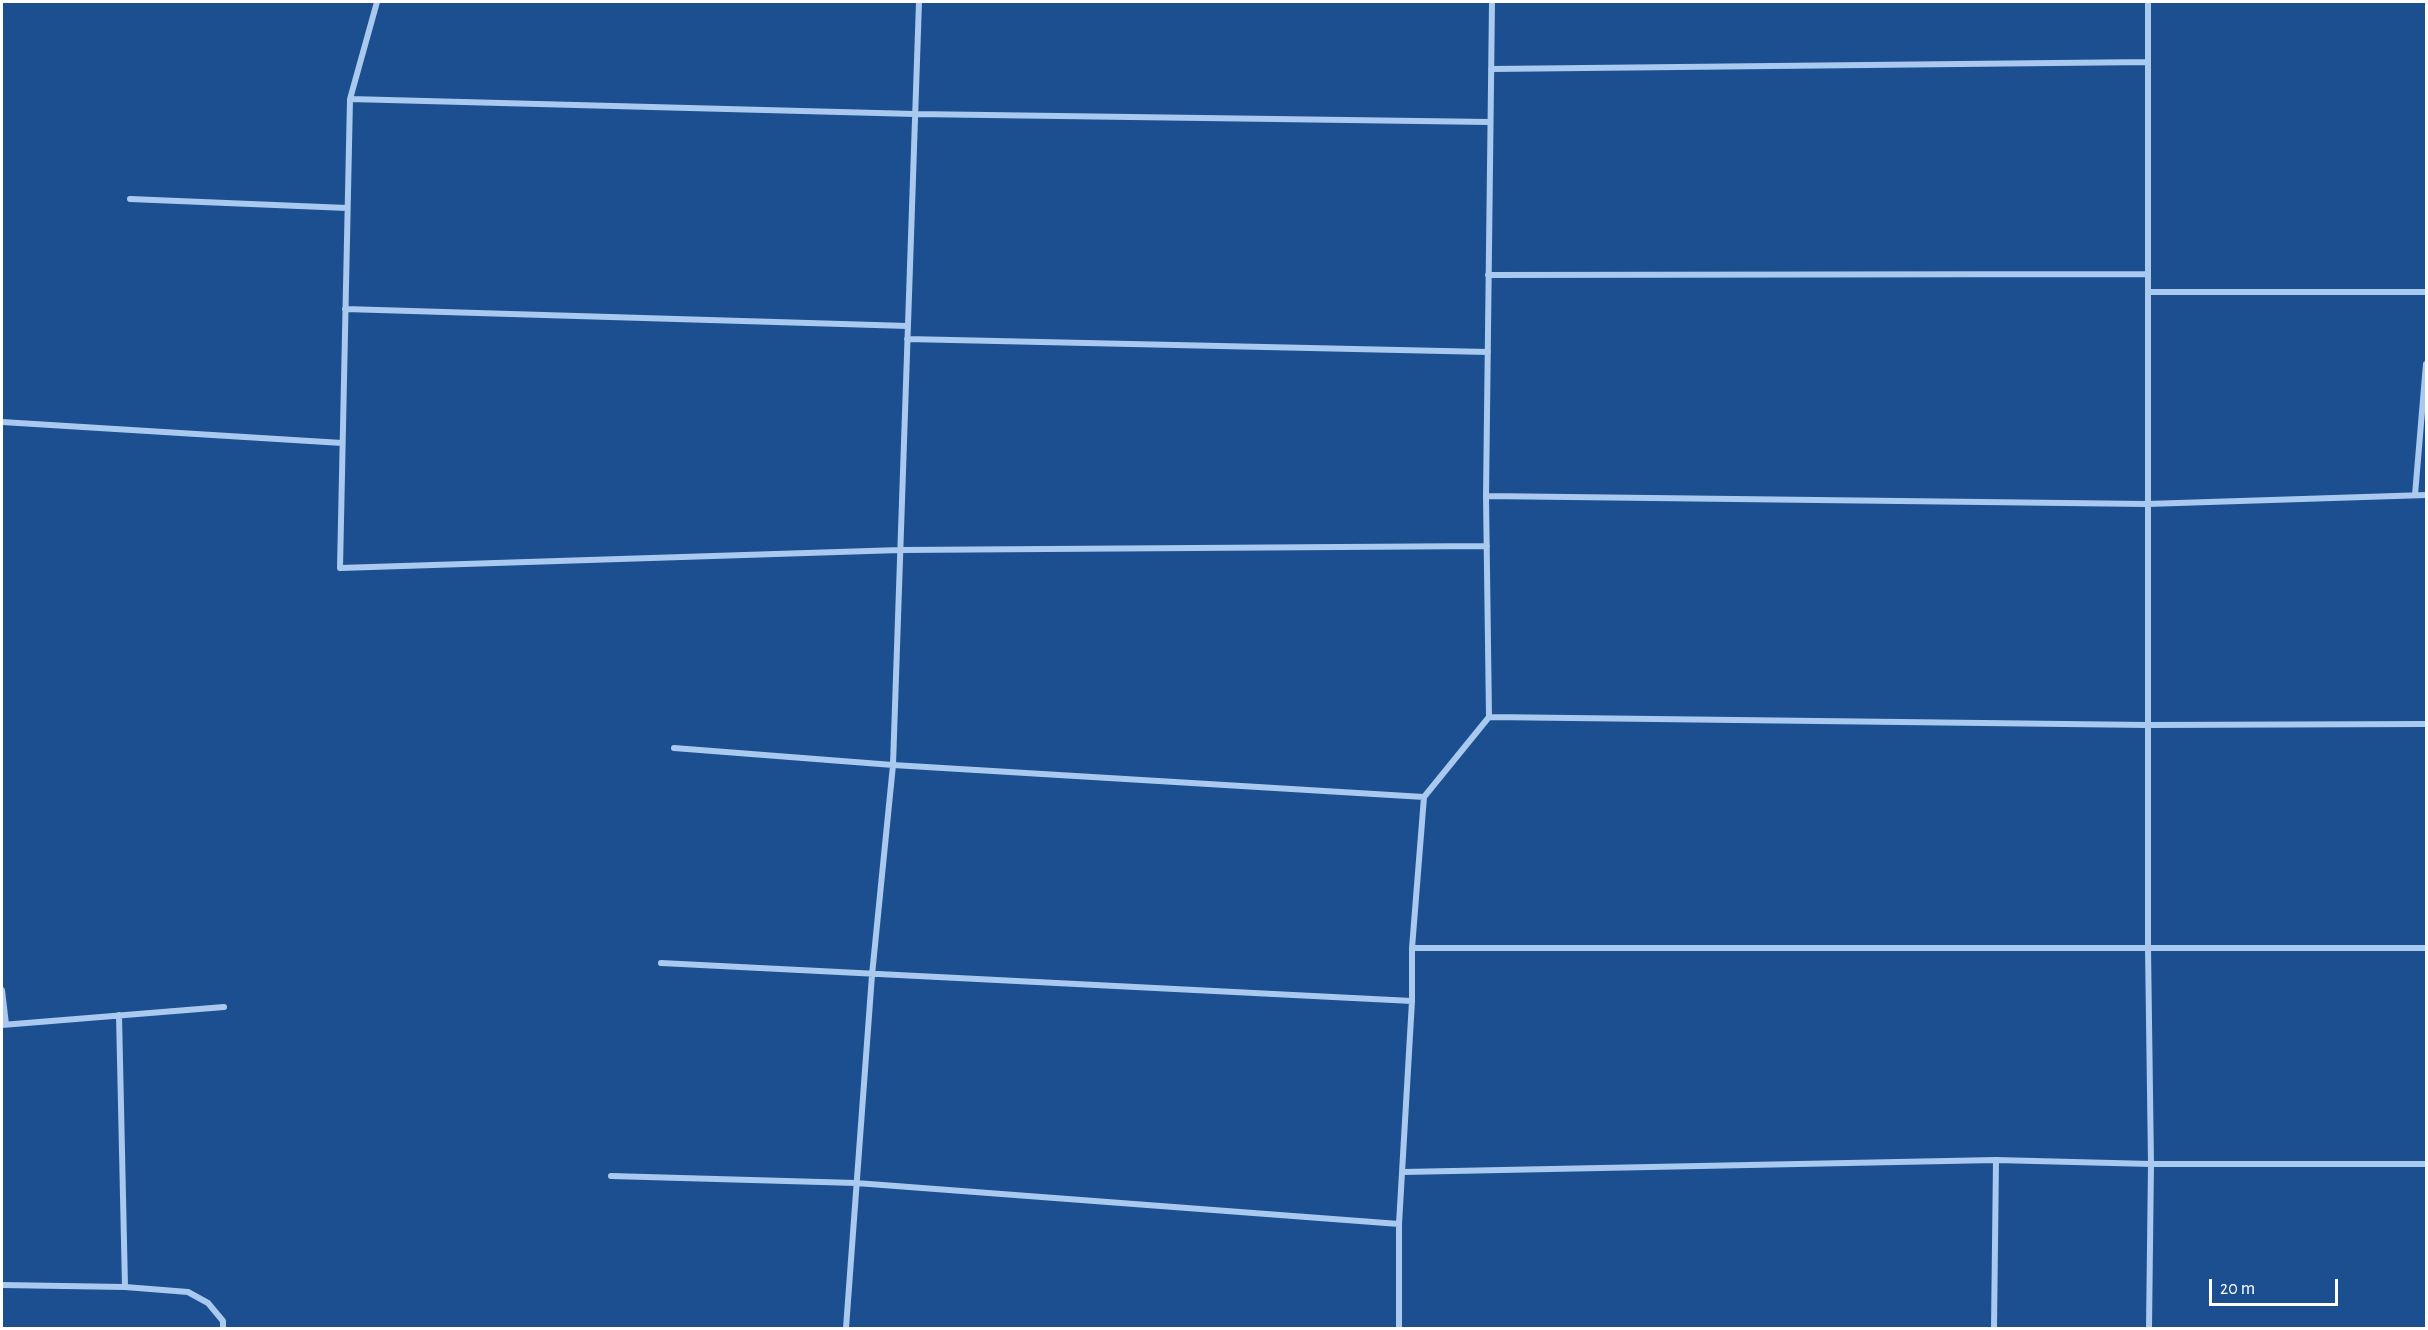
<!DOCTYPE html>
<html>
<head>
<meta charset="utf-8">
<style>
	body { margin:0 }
	#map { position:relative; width:2428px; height:1330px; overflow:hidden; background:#1b4f8f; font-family:"Alegreya Sans",sans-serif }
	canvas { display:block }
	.frame { position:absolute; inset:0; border:3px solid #fff; pointer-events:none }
	.scale { position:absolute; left:2209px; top:1279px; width:129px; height:27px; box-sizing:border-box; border:3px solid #fff; border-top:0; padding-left:8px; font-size:18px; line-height:21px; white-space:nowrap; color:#fff; -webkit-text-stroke:4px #1b4f8f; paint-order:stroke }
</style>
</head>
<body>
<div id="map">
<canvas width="2428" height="1330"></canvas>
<div class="frame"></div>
<div class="scale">20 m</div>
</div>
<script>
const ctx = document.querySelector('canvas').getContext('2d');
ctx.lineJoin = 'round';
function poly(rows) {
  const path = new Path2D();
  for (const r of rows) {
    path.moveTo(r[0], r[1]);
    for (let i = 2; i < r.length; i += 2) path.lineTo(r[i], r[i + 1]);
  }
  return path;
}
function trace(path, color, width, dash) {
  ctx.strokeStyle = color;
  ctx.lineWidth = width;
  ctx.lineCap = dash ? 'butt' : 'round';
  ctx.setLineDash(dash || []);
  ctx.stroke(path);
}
trace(poly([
	[377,2,350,99,340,568,900,550,1487,546],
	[2148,2,2148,948,2151,1164,2149,1328],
	[1491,69,2148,62],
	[350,99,915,114,1490,122],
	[130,199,347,208],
	[1488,275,2148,274],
	[2148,292,2426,292],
	[345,309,908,326],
	[907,339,1488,352],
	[2,422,342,443],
	[2415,495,2426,364],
	[1486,496,2147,504,2426,495],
	[1489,717,2147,725,2426,724],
	[674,748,893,765,1424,797,1489,717,1486,496,1492,2],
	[1412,948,2426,948],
	[661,963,1412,1001],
	[2,990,6,1024],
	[119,1015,125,1287],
	[2,1025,224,1007],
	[1403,1172,1996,1160,2151,1164,2426,1164],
	[611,1176,856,1183,1399,1224],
	[2,1285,125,1287,188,1292,208,1303,223,1321,223,1328],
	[846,1328,872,975,893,765,919,2],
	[1399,1328,1399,1224,1412,1001,1412,948,1424,797],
	[1994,1328,1996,1160]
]), '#a9c9ee', 6);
</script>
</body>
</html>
